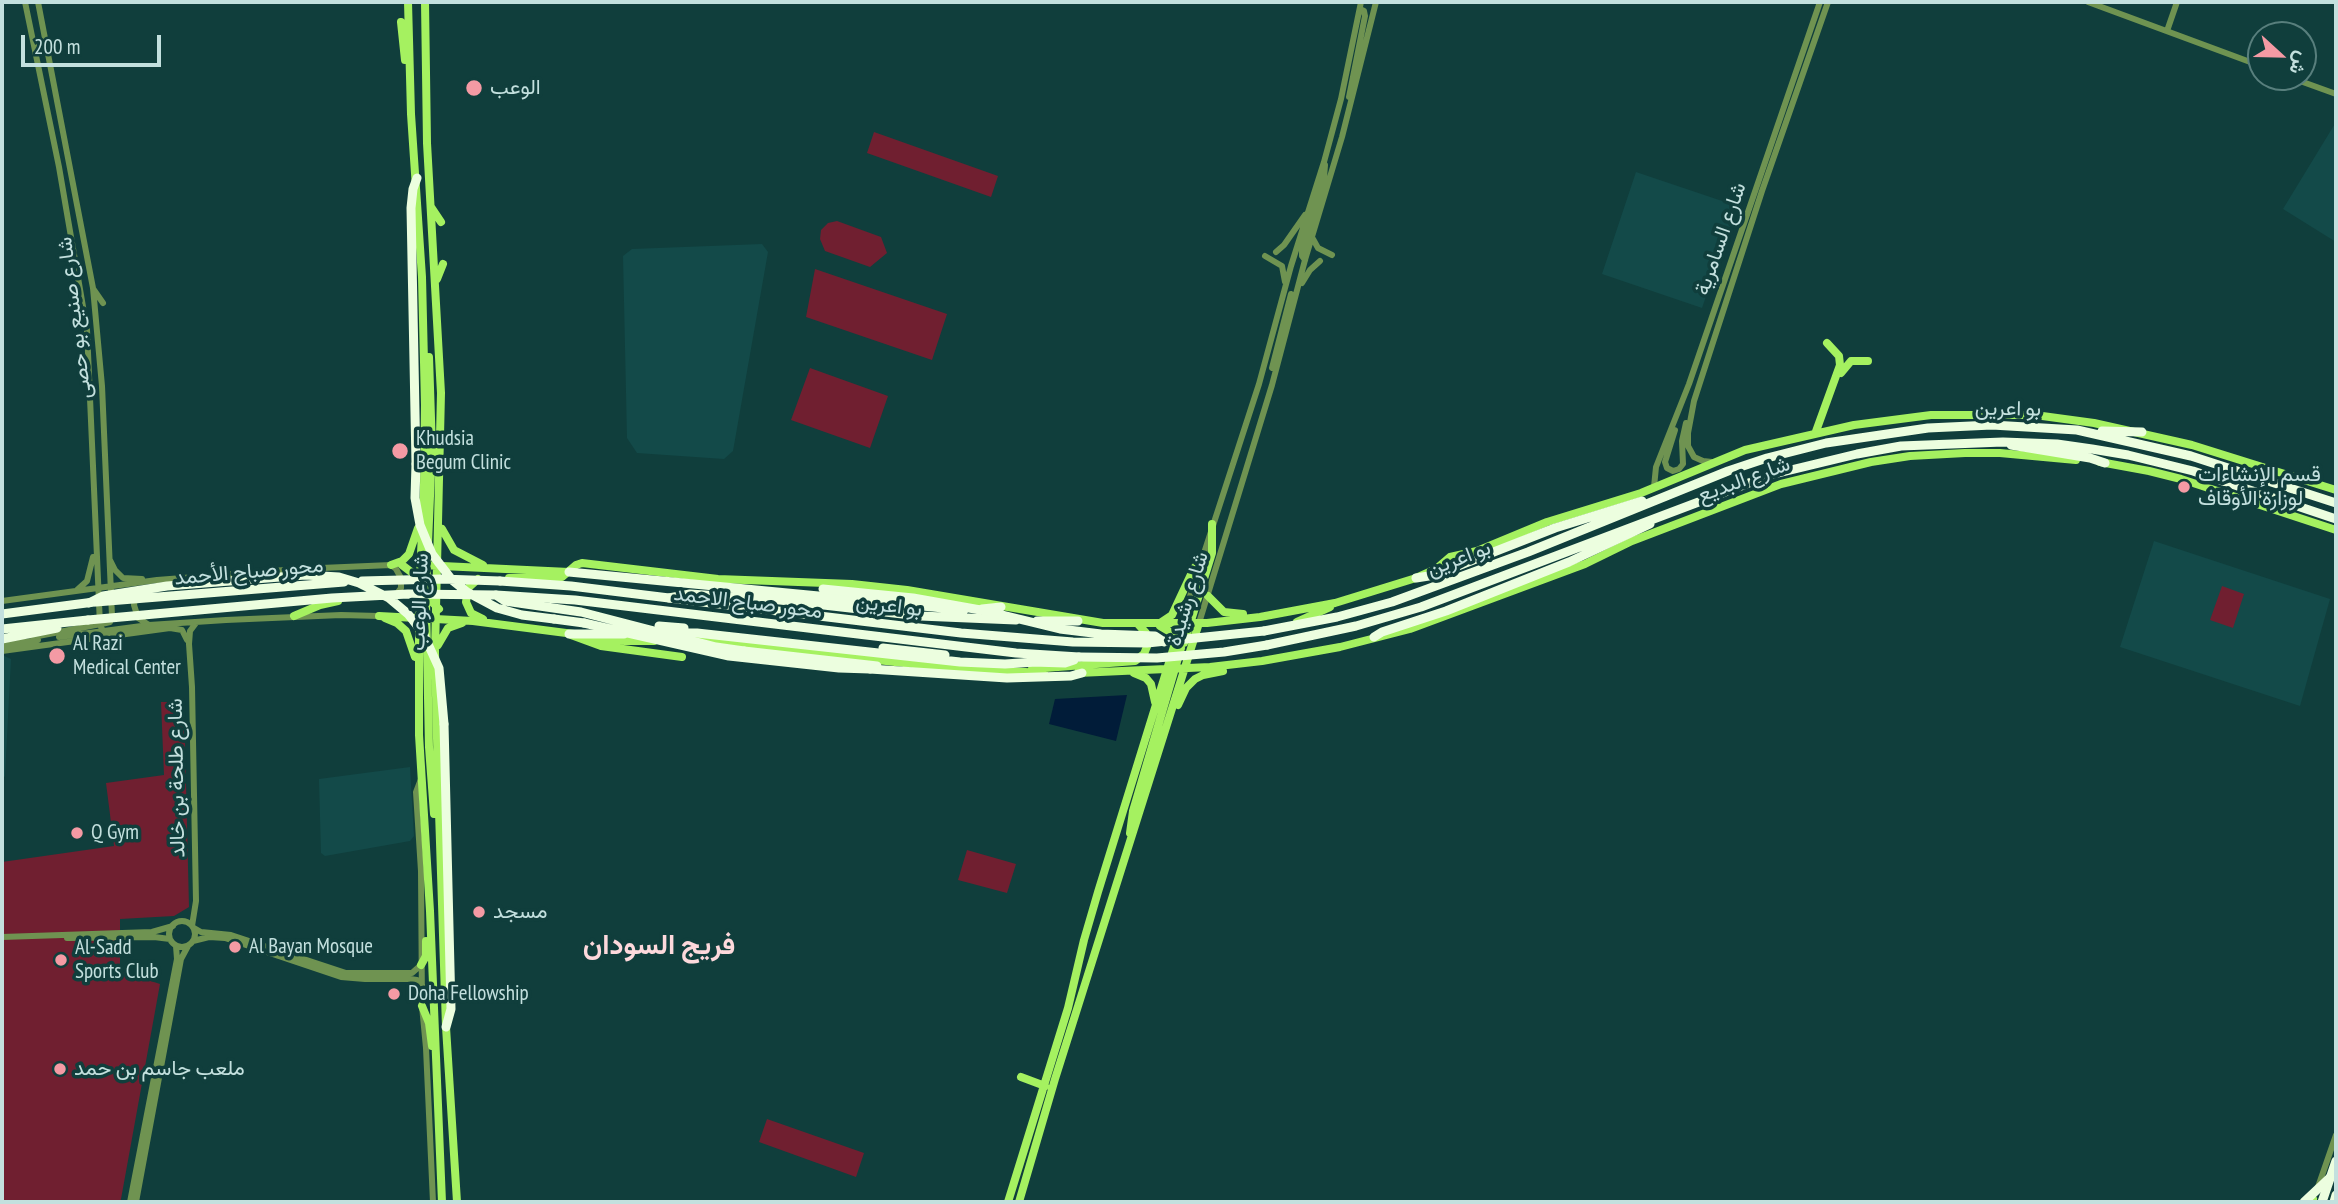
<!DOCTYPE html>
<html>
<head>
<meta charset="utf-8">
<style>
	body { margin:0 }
	#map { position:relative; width:2338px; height:1204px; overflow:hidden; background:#103e3c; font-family:"PT Sans Narrow",Vazirmatn,sans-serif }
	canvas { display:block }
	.frame { position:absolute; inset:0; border:4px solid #c3e0de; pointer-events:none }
	.north { position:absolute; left:2247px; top:21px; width:70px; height:70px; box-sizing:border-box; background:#103e3c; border:2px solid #587f7d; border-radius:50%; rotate:112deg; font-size:19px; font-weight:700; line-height:28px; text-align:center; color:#c3e0de }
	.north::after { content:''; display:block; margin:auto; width:24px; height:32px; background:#f49aa4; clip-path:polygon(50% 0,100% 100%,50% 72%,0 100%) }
	.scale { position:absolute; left:21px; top:35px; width:140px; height:32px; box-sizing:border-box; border:4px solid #c3e0de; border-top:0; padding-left:9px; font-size:21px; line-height:24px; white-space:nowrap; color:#c3e0de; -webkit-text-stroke:5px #103e3c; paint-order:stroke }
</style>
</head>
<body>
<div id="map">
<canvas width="2338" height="1204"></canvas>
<div class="frame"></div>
<div class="north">ش</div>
<div class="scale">200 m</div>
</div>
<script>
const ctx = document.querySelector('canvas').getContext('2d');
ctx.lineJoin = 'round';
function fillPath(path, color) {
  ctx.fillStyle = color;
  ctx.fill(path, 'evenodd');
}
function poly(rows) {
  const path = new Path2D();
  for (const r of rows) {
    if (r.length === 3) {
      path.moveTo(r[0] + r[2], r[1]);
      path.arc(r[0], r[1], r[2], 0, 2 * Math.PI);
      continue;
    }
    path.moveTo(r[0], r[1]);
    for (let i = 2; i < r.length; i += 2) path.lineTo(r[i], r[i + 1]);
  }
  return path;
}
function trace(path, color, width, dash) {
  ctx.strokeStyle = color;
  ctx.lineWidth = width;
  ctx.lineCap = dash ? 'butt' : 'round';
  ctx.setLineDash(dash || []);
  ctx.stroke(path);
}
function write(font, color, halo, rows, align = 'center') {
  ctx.font = font + ' "PT Sans Narrow",Vazirmatn,sans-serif';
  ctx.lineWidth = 7;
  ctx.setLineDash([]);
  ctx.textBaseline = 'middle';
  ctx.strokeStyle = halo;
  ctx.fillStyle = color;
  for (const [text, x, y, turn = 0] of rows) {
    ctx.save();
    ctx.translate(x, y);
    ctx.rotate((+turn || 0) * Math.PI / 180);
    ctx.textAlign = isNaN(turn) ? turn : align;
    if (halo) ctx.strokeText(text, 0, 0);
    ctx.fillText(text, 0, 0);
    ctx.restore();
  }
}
fillPath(poly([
	[2336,122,2336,242,2283,209],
	[1636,172,1737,206,1702,308,1602,274],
	[762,244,768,252,733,451,724,459,637,453,627,438,623,256,632,249],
	[2154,541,2330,599,2300,706,2120,647],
	[2,655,11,659,5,776,2,780],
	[410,767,414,836,410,841,325,856,321,853,319,779]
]), '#134a49');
fillPath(poly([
	[874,132,998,176,991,197,867,153],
	[837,221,881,237,887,253,870,267,825,251,820,239,821,230,828,223],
	[815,269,947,314,932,360,806,317],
	[810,368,888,396,870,448,791,420],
	[2222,586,2244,594,2233,628,2210,620],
	[161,702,184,702,189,907,174,916,120,919,120,971,160,984,121,1199,120,1202,2,1202,2,862,114,846,106,783,164,775],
	[967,850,1016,864,1007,893,958,880],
	[767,1119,864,1153,856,1177,759,1142]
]), '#701f30');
fillPath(poly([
	[1127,695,1116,741,1049,724,1055,699]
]), '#011c39');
trace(poly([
	[25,2,59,167,87,330,100,625,103,631],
	[2088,2,2261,66],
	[2167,31,2177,2],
	[2289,77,2336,94],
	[1349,97,1365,16,1364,11,1360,9],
	[1313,239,1318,248,1332,255],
	[1276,252,1284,245,1305,215],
	[1265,256,1282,266,1285,282],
	[1305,260,1302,256,1302,251,1324,178,1325,165],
	[1302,283,1310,270,1320,261],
	[94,290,103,303],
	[1272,368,1291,294],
	[1675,430,1665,462,1667,468,1673,471,1679,469,1683,464,1682,441,1686,423],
	[1712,462,1703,461,1694,457,1688,446,1688,433,1694,401,1762,191,1828,2],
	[1654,487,1656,467,1689,384,1820,2],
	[110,560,115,570,123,578,142,579],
	[77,590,87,581,93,557],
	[135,598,134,605,138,618,149,625],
	[2,601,157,580,298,569,391,565,396,569,401,578,401,588,396,595],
	[1199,623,1272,385,1305,260,1342,137,1376,2],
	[1181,624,1259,384,1291,266,1324,162,1341,99,1361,2],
	[33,637,106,623,110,622,112,616,102,386,93,288,38,2],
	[59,637,149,625,226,620,341,615,379,616],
	[8,644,23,639],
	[2,645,38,640],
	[2,651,170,628,182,630,187,640],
	[421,779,416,792,421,871,422,1006,426,1048,433,1202],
	[182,934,13],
	[192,926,196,901,192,687,189,644,190,631,196,623],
	[194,928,201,932,231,935,346,973,412,973,421,965],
	[2,937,152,932,173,926],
	[67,938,154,937,170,939],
	[193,941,209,937,225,938,341,977,365,979,410,979,417,980,422,985],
	[2318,1187,2336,1135],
	[130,1202,177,959,176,946],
	[136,1202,181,959,188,946]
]), '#6f9351', 6);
trace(poly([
	[408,2,411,114,422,277,425,405,424,486,419,600],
	[425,2,427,143,441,393,435,652,438,781,446,1027,457,1202],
	[401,22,405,60],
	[431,207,441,222],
	[437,279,443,264],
	[429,357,432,449,426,590,430,600,439,609],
	[1841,373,1851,361,1868,361],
	[1815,434,1840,365,1839,356,1827,343],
	[2100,462,2149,471,2181,479,2336,530],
	[442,529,454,550,483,565],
	[391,565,402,561,409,554,418,528],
	[402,565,419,578],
	[421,565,569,572],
	[509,578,562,577,576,565,582,563,718,579,852,584,907,590,1103,623,1207,623,1260,617,1335,603,1416,578,1436,569,1450,557,1477,551,1547,522,1641,493,1745,450,1854,425,1931,415,2035,415,2094,423,2192,445,2336,490],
	[478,579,468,588,466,602,471,613,483,619],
	[1208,596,1224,612,1243,614],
	[426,600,429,747,434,814],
	[294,616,320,605,338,601],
	[379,616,473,621,574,634],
	[418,617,429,587,434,581,440,579],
	[385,618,397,623,406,631,415,657],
	[1297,622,1330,607],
	[1160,623,1172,615,1194,568,1201,561],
	[419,624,419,735,430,911,442,1202],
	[571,635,601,646,682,657],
	[590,637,625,641,654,641],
	[698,640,949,668,1044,673],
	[1184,643,1212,553,1212,524],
	[438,645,448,628,462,623],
	[1032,669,1135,661,1144,654,1148,644,1146,633,1138,624],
	[1078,673,1210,667,1262,661,1340,647,1410,629,1585,564,1632,541,1781,484,1871,462,1910,456,1965,453,2000,453,2076,460],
	[1134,673,1146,678,1151,684,1155,702],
	[1178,705,1186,688,1195,679,1203,675,1223,671],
	[1130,833,1133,811,1181,648,1179,641,1172,633,1160,626],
	[421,965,426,956,426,941],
	[422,1006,429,1023,432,1046],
	[1021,1077,1045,1086],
	[1008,1202,1068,1008,1084,940,1098,892,1181,624],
	[1019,1202,1055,1079,1199,623],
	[2311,1202,2313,1199]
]), '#a5f160', 8);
trace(poly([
	[2102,431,2142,432],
	[2011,445,2090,458,2105,463],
	[416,464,411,208,413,189,417,178],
	[569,572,964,610],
	[1416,578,1435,575,1555,528,1642,501],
	[500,581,571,586,669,598,690,594,780,600,920,616,1016,620],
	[496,595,575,600,1016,653,1079,657],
	[982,609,1001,607],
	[2,614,94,602],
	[554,619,584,623],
	[1037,621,1078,621],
	[659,626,684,628],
	[2,629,88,620],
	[1264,631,1337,617,1392,602,1528,552,1728,471,1767,458,1826,443,1928,428,1992,425,2077,430,2191,456,2336,503],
	[669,633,697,633,960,662,1005,664,1036,662],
	[569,634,624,634],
	[1374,637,1382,632,1446,611,1569,562,1650,524],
	[2,639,57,628],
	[1267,645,1356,626,1421,607,1770,475,1857,454,1901,446,2003,442,2057,444,2092,449,2128,455,2193,471,2336,519],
	[883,648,945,655],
	[744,651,877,666],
	[1033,662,1065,663,1074,660],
	[870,669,1007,678,1071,676,1082,673],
	[444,724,451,1009,446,1027],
	[2322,1202,2336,1161],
	[2334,1202,2336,1195]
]), '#ecfedf', 9);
trace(poly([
	[416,464,415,498,420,525,432,554,452,580,467,592,497,608,522,615,554,619],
	[362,581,441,579,500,581],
	[823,589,913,598,986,611,1060,629,1101,634,1155,636,1164,642],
	[669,598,961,633,1073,642,1147,643,1264,631],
	[96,602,344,582],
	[89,603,103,596,167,586,305,575,339,577,359,583,389,598,408,614,423,633,439,668,444,724],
	[88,620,332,598,408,594,496,595,505,601,581,612,716,647,744,651],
	[584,623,729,656,839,668,870,669],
	[1079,657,1157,658,1224,652,1267,645],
	[2304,1202,2336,1172]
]), '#ecfedf', 9);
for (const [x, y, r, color] of [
	[474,88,9,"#f49aa4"],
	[400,451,9,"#f49aa4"],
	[2184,487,7,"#f49aa4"],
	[57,656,9,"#f49aa4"],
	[77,833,7,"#f49aa4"],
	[479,912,7,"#f49aa4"],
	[235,947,7,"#f49aa4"],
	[61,960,7,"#f49aa4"],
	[394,994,7,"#f49aa4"],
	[60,1069,7,"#f49aa4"]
]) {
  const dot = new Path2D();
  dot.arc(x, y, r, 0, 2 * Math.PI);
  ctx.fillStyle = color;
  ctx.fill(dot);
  trace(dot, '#103e3c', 2.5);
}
write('21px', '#c3e0de', '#103e3c', [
	["الوعب",490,88],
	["Khudsia",416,439],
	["Begum Clinic",416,463],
	["قسم الإنشاءات",2198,475],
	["لوزارة الأوقاف",2198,499],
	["Al Razi",73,644],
	["Medical Center",73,668],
	["Q Gym",91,833],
	["مسجد",493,912],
	["Al Bayan Mosque",249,947],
	["Al-Sadd",75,948],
	["Sports Club",75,972],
	["Doha Fellowship",408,994],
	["ملعب جاسم بن حمد",74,1069]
], 'left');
write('21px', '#c3e0de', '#103e3c', [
	["شارع السامرية",1721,239,-71],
	["شارع صنيع بو حصى",75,318,-97],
	["بو اعرين",2008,409,1],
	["شارع البديع",1744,480,-20],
	["بو اعرين",1459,559,-21],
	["محور صباح الأحمد",249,572,-5],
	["شارع رشيدة",1188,599,-73],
	["شارع الوعب",420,602,-88],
	["محور صباح الاحمد",748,603,7],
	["بو اعرين",889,606,7],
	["شارع طلحة بن خالد",177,778,-91]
]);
write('bold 28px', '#fdd9dc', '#103e3c', [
	["فريج السودان",659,946]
]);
</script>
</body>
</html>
